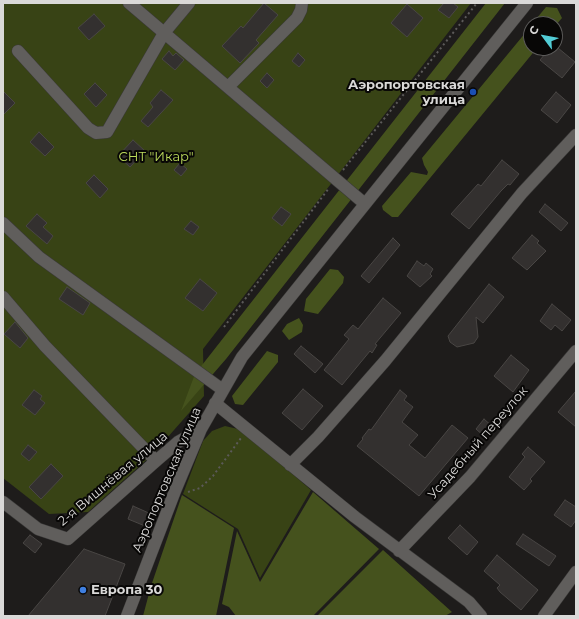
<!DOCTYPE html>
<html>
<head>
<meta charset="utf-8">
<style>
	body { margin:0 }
	#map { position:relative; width:579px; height:619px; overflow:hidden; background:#1e1c1b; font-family:Montserrat,sans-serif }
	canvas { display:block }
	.frame { position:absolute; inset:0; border:4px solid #dad9d8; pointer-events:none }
	.north { position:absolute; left:523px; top:16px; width:40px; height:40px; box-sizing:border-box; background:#080706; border:1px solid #5c5b5a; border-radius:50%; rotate:302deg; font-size:11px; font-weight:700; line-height:16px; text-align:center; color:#dad9d8 }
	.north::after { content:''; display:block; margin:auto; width:14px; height:18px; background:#52ccd5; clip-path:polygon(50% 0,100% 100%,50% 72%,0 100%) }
</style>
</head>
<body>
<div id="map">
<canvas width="579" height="619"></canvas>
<div class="frame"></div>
<div class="north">С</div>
</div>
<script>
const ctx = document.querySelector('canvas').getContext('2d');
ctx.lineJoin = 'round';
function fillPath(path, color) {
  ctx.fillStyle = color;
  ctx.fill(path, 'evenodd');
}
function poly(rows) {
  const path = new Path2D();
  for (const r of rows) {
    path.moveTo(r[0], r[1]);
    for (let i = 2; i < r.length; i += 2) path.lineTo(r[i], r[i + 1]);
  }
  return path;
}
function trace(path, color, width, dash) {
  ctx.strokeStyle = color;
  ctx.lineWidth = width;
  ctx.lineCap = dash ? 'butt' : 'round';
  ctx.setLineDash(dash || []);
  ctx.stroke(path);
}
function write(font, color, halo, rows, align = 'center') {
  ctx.font = font + ' Montserrat,sans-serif';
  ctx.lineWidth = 4;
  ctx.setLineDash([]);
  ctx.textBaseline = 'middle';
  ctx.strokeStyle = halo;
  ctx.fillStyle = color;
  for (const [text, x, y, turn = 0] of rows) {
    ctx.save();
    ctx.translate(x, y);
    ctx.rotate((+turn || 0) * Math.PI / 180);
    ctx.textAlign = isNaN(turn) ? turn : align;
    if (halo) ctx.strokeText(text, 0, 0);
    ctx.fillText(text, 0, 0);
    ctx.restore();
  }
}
fillPath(poly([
	[3,3,471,3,203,349,204,396,152,455,88,512,49,514,3,478],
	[225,426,238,429,245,433,311,490,260,578,238,529,183,494,203,441,212,431]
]), '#384315');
fillPath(poly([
	[486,3,505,3,226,359,181,411,195,374],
	[546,7,557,8,562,18,555,26,555,24,532,24],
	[531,26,531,48,537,48,398,217,392,217,383,210,382,206,411,172,427,175,428,172,424,165,422,158],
	[330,269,338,270,344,277,343,283,318,314,304,311,306,299],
	[299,318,303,325,302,332,289,340,282,331,287,324],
	[267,351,278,355,278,362,243,405,235,404,232,396],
	[313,492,379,549,313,616,236,616,229,607,222,604,237,531,260,582],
	[182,495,234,528,216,616,143,616,151,586],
	[383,550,452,612,445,616,317,616]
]), '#45521d');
const building = poly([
	[264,3,278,15,256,40,259,43,240,63,222,46,241,26,243,28,264,3],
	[444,3,453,3,458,7,449,18,438,10,444,3],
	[407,4,423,18,407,37,391,23,407,4],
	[94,14,105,26,89,40,78,28,94,14],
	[550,48,558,48,575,62,562,78,540,60,550,48],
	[169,51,173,56,176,53,184,60,175,70,162,59,169,51],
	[298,53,305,60,299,67,292,61,298,53],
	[267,73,274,80,267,88,260,81,267,73],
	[95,83,107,95,96,107,84,94,95,83],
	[161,90,173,100,148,127,141,121,153,107,150,103,161,90],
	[3,91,15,103,3,115,3,91],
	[556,92,571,105,557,123,541,110,556,92],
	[39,132,54,147,45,156,30,142,39,132],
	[133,140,145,151,130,167,118,156,133,140],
	[502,160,519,174,510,185,508,184,501,191,469,229,451,214,478,184,481,186,502,160],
	[180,163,187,169,181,176,174,170,180,163],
	[94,175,108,189,100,198,86,183,94,175],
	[545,204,568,223,561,231,539,212,545,204],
	[281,207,291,214,282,226,272,218,281,207],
	[37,214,47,223,43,227,53,236,47,244,26,226,37,214],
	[191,221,199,227,193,235,184,229,191,221],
	[532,235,539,241,537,243,546,251,527,270,512,258,532,235],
	[393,238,400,245,369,283,361,276,393,238],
	[417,261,424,266,426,263,433,269,430,274,432,276,420,287,407,276,417,261],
	[200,279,217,293,203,311,185,298,200,279],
	[489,284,504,297,483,323,476,317,478,337,474,343,457,347,450,342,448,336,489,284],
	[67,287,90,303,83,315,59,299,67,287],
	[383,298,401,313,375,344,377,345,372,353,370,351,342,385,324,370,349,339,344,335,353,325,358,329,383,298],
	[552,304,571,320,562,331,555,325,551,330,540,321,552,304],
	[15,322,28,338,20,348,4,334,15,322],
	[301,346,323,364,315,373,294,354,301,346],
	[511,355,529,370,513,392,494,376,511,355],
	[303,389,323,406,302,430,282,413,303,389],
	[34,390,42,396,40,399,45,403,35,415,22,405,34,390],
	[400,390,407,396,404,400,413,407,402,422,418,435,409,445,425,458,452,425,468,438,419,496,357,446,363,439,362,438,369,429,371,430,400,390],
	[576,391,576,427,558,412,576,391],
	[484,419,493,427,485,437,476,429,484,419],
	[28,445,37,452,29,461,21,454,28,445],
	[528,447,545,462,530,479,532,481,524,490,509,477,525,457,522,454,528,447],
	[51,464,63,476,41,499,29,487,51,464],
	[565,500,576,507,576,520,571,527,554,515,565,500],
	[133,506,151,514,145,526,128,519,133,506],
	[460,525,478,542,467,555,448,538,460,525],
	[523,534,556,556,549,566,516,544,523,534],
	[30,535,42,544,35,553,23,543,30,535],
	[84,549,125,564,105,616,28,616,84,549],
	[497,555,538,590,521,610,500,592,497,588,500,585,484,571,497,555]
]);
fillPath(building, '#33302f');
trace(building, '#494644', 1);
const minor = poly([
	[129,3,365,204],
	[18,51,88,128,96,133,107,132,164,33,189,3],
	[228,87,297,18,301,10,302,3],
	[3,223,39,257,223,390],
	[3,297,45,346,156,461],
	[215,403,355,517,469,602,481,616],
	[290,465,318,437,385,361,522,193,576,135],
	[3,502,38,529,68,539,156,461,178,442,201,429],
	[399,551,470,477,576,351],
	[127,616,175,491,201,429,242,357,527,3],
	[544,616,576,572]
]);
trace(minor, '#3a3938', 13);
trace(poly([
	[343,170,477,3],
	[224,327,329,188],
	[188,492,200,488,213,476,241,438]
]), '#5c5a59', 2, [2, 3]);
trace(minor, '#605e5c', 12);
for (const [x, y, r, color] of [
	[473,92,4,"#1a4fb4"],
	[83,590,4,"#3f7fe0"]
]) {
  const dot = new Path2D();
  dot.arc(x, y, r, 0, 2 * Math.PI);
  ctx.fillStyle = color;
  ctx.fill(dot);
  trace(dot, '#080706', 1.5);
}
write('bold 13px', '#dad9d8', '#080706', [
	["Аэропортовская",465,85],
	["улица",465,100],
	["Европа 30",91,590,"left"]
], 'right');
write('13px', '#bddc5c', '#080706', [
	["СНТ \"Икар\"",156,157]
]);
write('13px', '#dad9d8', '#080706', [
	["Усадебный переулок",478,443,-49],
	["2-я Вишнёвая улица",113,479,-40],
	["Аэропортовская улица",167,480,-67]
]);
</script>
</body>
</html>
